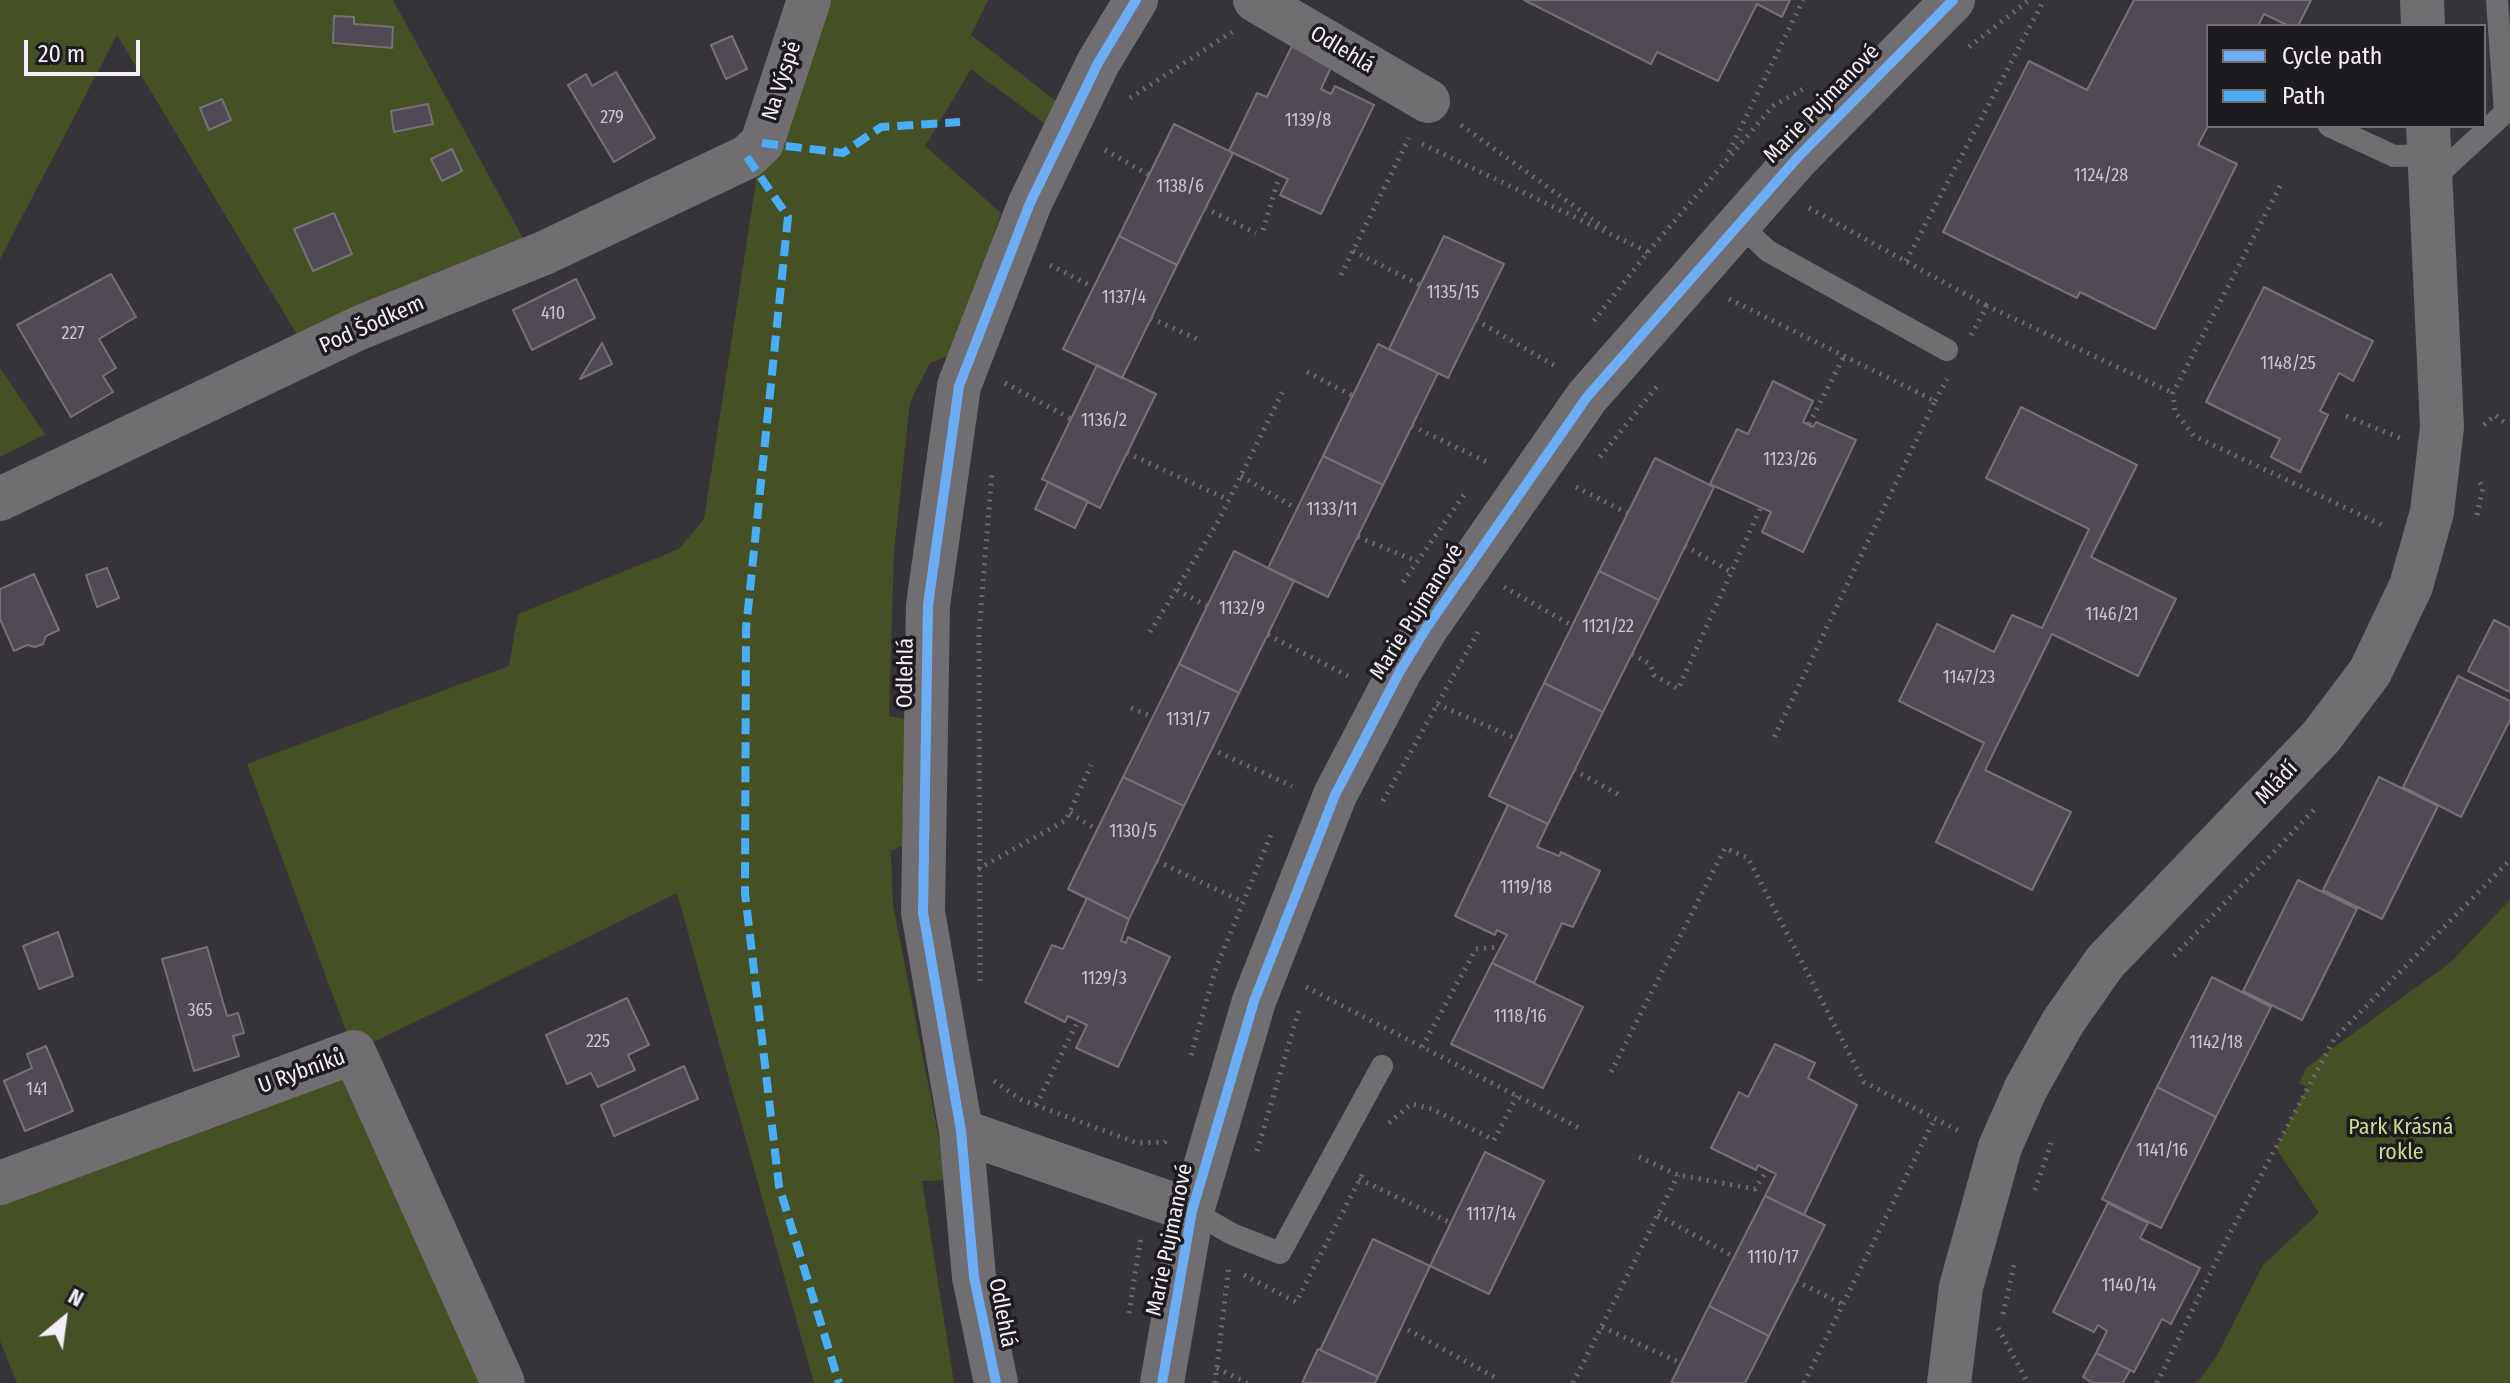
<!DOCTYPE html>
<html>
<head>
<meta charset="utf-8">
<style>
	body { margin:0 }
	#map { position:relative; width:2510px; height:1383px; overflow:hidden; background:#373439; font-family:"Fira Sans Condensed",sans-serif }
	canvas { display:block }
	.legend { position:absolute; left:2206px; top:24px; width:280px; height:104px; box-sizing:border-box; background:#1d1b1f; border:2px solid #726f74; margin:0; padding:10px 14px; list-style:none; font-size:24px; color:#f2eef4 }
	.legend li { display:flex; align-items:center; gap:16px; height:40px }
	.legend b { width:40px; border:2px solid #726f74 }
	.north { position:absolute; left:24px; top:1279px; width:80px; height:80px; -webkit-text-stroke:6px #1d1b1f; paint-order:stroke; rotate:29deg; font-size:22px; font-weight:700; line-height:32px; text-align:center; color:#f2eef4 }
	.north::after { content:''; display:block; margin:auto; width:28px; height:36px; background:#f2eef4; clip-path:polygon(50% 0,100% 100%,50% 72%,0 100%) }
	.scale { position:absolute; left:24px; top:40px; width:116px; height:36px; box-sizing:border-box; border:4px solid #f2eef4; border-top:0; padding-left:10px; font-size:24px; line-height:28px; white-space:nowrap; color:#f2eef4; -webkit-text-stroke:6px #1d1b1f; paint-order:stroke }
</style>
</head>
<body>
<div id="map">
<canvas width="2510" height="1383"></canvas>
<ul class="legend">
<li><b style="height:10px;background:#6dadf4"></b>Cycle path</li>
<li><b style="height:10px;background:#49aef6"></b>Path</li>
</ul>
<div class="north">N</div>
<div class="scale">20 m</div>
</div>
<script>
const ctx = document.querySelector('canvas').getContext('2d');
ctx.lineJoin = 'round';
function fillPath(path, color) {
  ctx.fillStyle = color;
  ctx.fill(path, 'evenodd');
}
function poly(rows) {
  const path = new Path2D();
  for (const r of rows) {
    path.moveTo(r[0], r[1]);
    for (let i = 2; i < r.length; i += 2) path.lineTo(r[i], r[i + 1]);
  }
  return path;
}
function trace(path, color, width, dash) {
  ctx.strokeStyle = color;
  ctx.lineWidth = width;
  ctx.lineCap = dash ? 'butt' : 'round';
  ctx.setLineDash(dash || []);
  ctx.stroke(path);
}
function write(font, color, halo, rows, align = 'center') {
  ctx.font = font + ' "Fira Sans Condensed",sans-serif';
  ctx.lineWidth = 7;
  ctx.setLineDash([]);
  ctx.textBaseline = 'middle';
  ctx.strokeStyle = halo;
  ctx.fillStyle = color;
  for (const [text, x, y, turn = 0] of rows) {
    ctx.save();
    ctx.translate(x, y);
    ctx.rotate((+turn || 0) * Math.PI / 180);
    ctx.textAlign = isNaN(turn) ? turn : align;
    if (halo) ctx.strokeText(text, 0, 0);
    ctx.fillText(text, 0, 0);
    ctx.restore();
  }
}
fillPath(poly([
	[0,0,393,0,525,242,310,356,117,35,0,259],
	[809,0,988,0,971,35,1074,115,1063,137,971,69,925,146,1001,213,955,353,930,363,910,402,894,551,889,716,914,721,918,839,891,851,893,905,947,1180,922,1181,954,1383,814,1383,677,893,354,1052,247,764,509,666,518,614,679,549,704,519,762,143],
	[0,368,45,434,0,457],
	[2510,900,2510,1383,2197,1383,2216,1357,2263,1265,2319,1213,2276,1148,2307,1087,2299,1083,2307,1067,2451,962],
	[345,1072,484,1383,17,1383,0,1341,0,1203]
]), '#455025');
const building = poly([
	[1524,0,1790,0,1782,17,1757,4,1718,81,1657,52,1651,64,1524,0],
	[2134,0,2311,0,2298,26,2289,26,2264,14,2258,26,2208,26,2208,126,2198,145,2237,164,2155,329,2080,292,2077,298,1943,232,2029,61,2087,90,2134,0],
	[334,16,354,17,354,24,393,27,392,48,333,43,334,16],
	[732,36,747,69,726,79,711,45,732,36],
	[1292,46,1332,65,1321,89,1331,94,1335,86,1374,105,1321,214,1280,195,1288,179,1229,151,1257,93,1267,97,1292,46],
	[616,72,655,138,614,162,568,85,586,74,592,86,616,72],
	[222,99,231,120,209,130,200,108,222,99],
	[428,104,433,124,394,132,391,111,428,104],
	[1174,124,1233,153,1177,265,1119,236,1174,124],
	[452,149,462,171,442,181,431,159,452,149],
	[334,213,352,254,313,271,294,229,334,213],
	[1119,236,1177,265,1122,378,1063,349,1119,236],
	[1444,236,1504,264,1448,378,1389,349,1444,236],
	[111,274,136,317,99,339,116,368,103,376,113,392,71,417,17,325,111,274],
	[576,279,595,318,532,350,513,310,576,279],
	[2264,287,2373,341,2353,381,2339,373,2320,411,2328,415,2300,472,2271,457,2280,439,2206,402,2264,287],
	[602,343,612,364,580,379,602,343],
	[1378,344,1438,373,1383,485,1323,456,1378,344],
	[1097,365,1156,394,1100,508,1042,479,1097,365],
	[1773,381,1813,401,1803,422,1813,427,1816,422,1856,440,1803,552,1762,532,1771,512,1710,484,1737,429,1748,434,1773,381],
	[2021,407,2137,465,2091,557,2176,599,2138,676,2052,634,1985,770,2071,812,2032,890,1936,842,1984,743,1899,701,1937,624,1994,652,2012,615,2042,628,2089,529,1986,478,2021,407],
	[1323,456,1383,485,1328,597,1268,568,1323,456],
	[1655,458,1714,487,1659,600,1599,571,1655,458],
	[1048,482,1088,501,1075,528,1035,509,1048,482],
	[1234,551,1294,581,1239,693,1179,664,1234,551],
	[107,568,119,598,97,607,86,575,107,568],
	[1599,571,1659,600,1603,712,1544,683,1599,571],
	[34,574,59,630,46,636,43,644,35,647,27,645,14,651,0,619,0,589,34,574],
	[2494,620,2510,628,2510,692,2468,671,2494,620],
	[1179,664,1239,693,1184,806,1123,777,1179,664],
	[2458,676,2510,701,2510,720,2461,817,2403,787,2458,676],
	[1544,683,1603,712,1548,824,1489,796,1544,683],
	[1123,777,1184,806,1129,919,1068,889,1123,777],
	[2379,777,2438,806,2382,919,2323,890,2379,777],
	[1508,805,1548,824,1537,847,1559,856,1561,852,1600,871,1573,927,1562,923,1534,983,1492,963,1507,935,1497,930,1495,935,1455,916,1508,805],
	[2298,880,2357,909,2302,1020,2243,991,2298,880],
	[1087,898,1129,919,1121,941,1126,943,1128,937,1170,957,1118,1067,1076,1048,1087,1025,1068,1016,1065,1022,1025,1002,1052,945,1063,949,1087,898],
	[58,932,73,976,39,989,23,946,58,932],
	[207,947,227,1016,238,1013,244,1033,233,1036,239,1056,194,1071,162,959,207,947],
	[1492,963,1583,1007,1543,1088,1451,1044,1492,963],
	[2212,977,2271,1007,2216,1117,2157,1087,2212,977],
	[627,998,649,1045,628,1055,635,1070,598,1087,591,1073,567,1084,546,1035,627,998],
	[1775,1044,1815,1063,1808,1078,1857,1105,1804,1215,1765,1196,1776,1174,1758,1165,1756,1170,1711,1148,1739,1092,1748,1097,1775,1044],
	[46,1046,73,1111,25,1131,4,1081,32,1068,27,1054,46,1046],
	[684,1066,698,1099,614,1136,601,1105,684,1066],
	[2157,1087,2216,1117,2161,1228,2102,1199,2157,1087],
	[1485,1152,1544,1181,1489,1294,1430,1266,1485,1152],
	[1765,1196,1825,1225,1769,1336,1709,1306,1765,1196],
	[2108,1203,2148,1223,2140,1238,2200,1268,2171,1324,2162,1319,2134,1372,2096,1353,2107,1331,2098,1325,2094,1332,2053,1312,2108,1203],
	[1373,1239,1430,1266,1378,1377,1320,1350,1373,1239],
	[1709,1306,1769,1336,1745,1383,1671,1383,1709,1306],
	[1318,1349,1378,1377,1375,1383,1302,1383,1318,1349],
	[2096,1353,2130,1370,2123,1383,2093,1383,2083,1377,2096,1353]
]);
fillPath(building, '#504a55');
trace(building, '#757276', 2);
trace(poly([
	[1969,47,2029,0],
	[1130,98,1232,32],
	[1461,125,1609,231],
	[1422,144,1648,252,1591,324],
	[1105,150,1149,175],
	[1729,152,1803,0],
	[2280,186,2173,393,2175,412,2194,436,2386,527],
	[1205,208,1256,233],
	[1809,208,1987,306],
	[1263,230,1280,174],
	[1353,251,1420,285],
	[1648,252,1773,106,1803,89],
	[1906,261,2044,0],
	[1050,265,1093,287],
	[1341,275,1409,138],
	[1729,299,1935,401,1774,738],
	[1151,318,1199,340],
	[1476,320,1557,367],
	[1971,335,1987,306,2173,393],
	[1307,372,1353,396],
	[1005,383,1071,419],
	[1935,401,1947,379],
	[2346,416,2400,438],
	[1809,424,1844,356],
	[2484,425,2495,415,2504,422],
	[1412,426,1487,462],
	[1127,453,1229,500],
	[1600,457,1659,384],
	[1241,476,1297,509],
	[1576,487,1627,513],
	[2477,515,2483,487,2478,479],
	[1358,537,1416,561],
	[1685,546,1733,573],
	[1403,582,1466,492],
	[1504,587,1573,626],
	[1177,590,1207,606],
	[1150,632,1219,520,1283,391],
	[1268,635,1348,676],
	[1632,654,1650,664,1654,675,1678,689,1761,507],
	[1437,704,1517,739],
	[1131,708,1153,717],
	[1211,749,1292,786],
	[1574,770,1621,796],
	[1383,801,1478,632],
	[1070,813,1097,830],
	[1157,861,1243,902],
	[978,869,1066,820,1091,765],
	[2174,956,2314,810],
	[980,981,979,632,992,472],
	[1306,987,1581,1129],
	[1422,1047,1476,949,1500,947],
	[1191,1055,1216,968,1272,832],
	[1611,1072,1725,848,1748,858,1864,1082,1961,1132],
	[994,1081,1022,1100,1137,1143,1165,1142,1167,1138],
	[1036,1105,1078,1021],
	[1389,1123,1411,1104,1432,1109,1494,1140,1517,1096],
	[1257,1151,1300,1007],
	[1639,1157,1678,1175,1755,1189,1767,1170],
	[1359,1179,1451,1223],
	[2035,1190,2051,1143],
	[1658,1215,1736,1258],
	[1244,1275,1296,1302,1364,1171],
	[1796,1281,1842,1304],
	[1129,1313,1141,1236],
	[2003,1314,2015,1261],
	[1401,1326,1496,1378],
	[1602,1327,1681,1363],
	[1998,1328,2028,1383],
	[1217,1368,1247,1383],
	[1215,1383,1229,1265],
	[1573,1383,1678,1175],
	[1804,1383,1934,1120],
	[2157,1383,2228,1237,2334,1039,2510,860]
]), '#6e6b70', 5, [2, 6]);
trace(poly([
	[2497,0,2505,113],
	[2329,126,2394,156,2429,155],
	[2431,181,2510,108],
	[1739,224,1768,251,1947,350],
	[1192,1211,1232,1234,1280,1253,1382,1066]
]), '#706e71', 22);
trace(poly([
	[1255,0,1428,101],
	[2422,0,2423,26],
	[0,499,359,328,544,253,747,157,762,143,809,0],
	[961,1131,1192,1211],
	[0,1183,354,1052,503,1383],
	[996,1383,974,1277,961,1131,923,912,928,605,959,386,1030,203,1098,63,1136,0],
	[1162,1383,1192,1211,1254,1001,1335,795,1400,671,1427,627,1587,397,1798,157,1953,0],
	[1949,1383,1961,1287,2000,1147,2026,1088,2063,1022,2105,962,2321,737,2370,672,2411,586,2432,512,2442,427,2428,126]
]), '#706e71', 44);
trace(poly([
	[762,143,843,153,881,127,960,122],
	[747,157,788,217,746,629,745,893,779,1186,839,1383]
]), '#49aef6', 8, [16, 8]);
trace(poly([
	[996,1383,974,1277,961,1131,923,912,928,605,959,386,1030,203,1098,63,1136,0],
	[1162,1383,1192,1211,1254,1001,1335,795,1400,671,1427,627,1587,397,1798,157,1953,0]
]), '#6dadf4', 10);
write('18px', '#cac5cc', null, [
	["279",612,118],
	["1139/8",1308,121],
	["1124/28",2101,176],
	["1138/6",1180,187],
	["1135/15",1453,293],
	["1137/4",1124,298],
	["410",553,314],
	["227",73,334],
	["1148/25",2288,364],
	["1136/2",1104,421],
	["1123/26",1790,460],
	["1133/11",1332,510],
	["1132/9",1242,609],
	["1146/21",2112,615],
	["1121/22",1608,627],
	["1147/23",1969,678],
	["1131/7",1188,720],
	["1130/5",1133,832],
	["1119/18",1526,888],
	["1129/3",1104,979],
	["365",200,1011],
	["1118/16",1520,1017],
	["225",598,1042],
	["1142/18",2216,1043],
	["141",37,1090],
	["1141/16",2162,1151],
	["1117/14",1491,1215],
	["1110/17",1773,1258],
	["1140/14",2129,1286]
]);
write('22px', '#f2eef4', '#1d1b1f', [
	["Odlehlá",1342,50,31],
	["Na Výspě",782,81,-72],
	["Marie Pujmanové",1822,104,-46],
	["Pod Šodkem",372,325,-24],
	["Marie Pujmanové",1417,612,-58],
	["Odlehlá",906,673,-89],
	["Mládí",2277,783,-46],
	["U Rybníků",302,1072,-20],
	["Marie Pujmanové",1170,1240,-78],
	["Odlehlá",1002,1313,79]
]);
write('22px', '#c8de8e', '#1d1b1f', [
	["Park Krásná",2401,1128],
	["rokle",2401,1153]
]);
</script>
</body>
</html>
